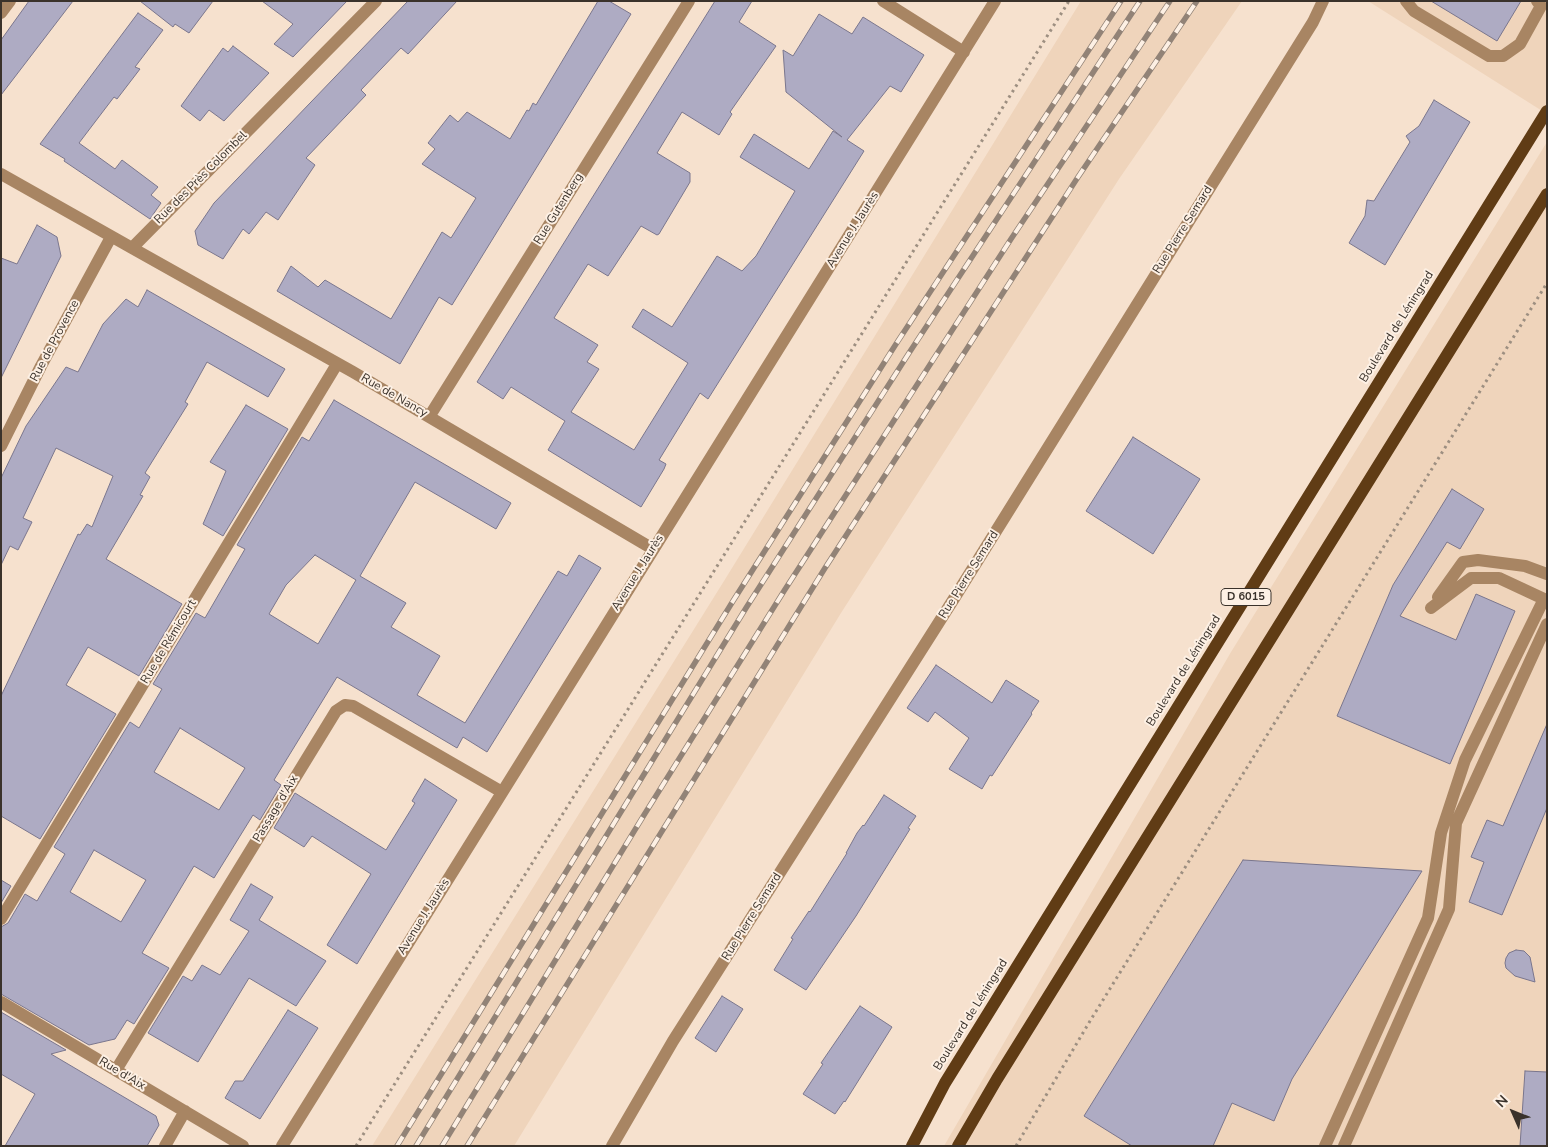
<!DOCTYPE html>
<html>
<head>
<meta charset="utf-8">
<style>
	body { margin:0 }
	#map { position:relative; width:1548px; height:1147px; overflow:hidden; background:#f6e1ce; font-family:"Nunito Sans",sans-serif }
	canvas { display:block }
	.frame { position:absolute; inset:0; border:2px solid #3a322b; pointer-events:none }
	.north { position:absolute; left:1488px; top:1087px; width:50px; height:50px; -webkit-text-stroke:4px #fdf0e4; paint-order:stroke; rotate:314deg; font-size:14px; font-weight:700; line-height:20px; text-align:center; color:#3a322b }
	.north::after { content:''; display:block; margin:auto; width:18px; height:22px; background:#3a322b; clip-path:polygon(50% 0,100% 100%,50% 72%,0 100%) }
</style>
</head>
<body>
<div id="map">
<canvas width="1548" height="1147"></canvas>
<div class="frame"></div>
<div class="north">N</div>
</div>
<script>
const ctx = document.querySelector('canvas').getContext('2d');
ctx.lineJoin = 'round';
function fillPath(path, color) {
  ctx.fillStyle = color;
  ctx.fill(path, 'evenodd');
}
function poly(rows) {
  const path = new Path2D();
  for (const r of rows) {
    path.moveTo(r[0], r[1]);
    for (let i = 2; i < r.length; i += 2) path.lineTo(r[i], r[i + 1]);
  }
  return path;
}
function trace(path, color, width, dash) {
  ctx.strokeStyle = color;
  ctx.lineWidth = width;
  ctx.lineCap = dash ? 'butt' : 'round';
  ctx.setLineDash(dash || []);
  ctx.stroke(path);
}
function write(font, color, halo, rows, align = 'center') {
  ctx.font = font + ' "Nunito Sans",sans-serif';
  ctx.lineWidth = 4;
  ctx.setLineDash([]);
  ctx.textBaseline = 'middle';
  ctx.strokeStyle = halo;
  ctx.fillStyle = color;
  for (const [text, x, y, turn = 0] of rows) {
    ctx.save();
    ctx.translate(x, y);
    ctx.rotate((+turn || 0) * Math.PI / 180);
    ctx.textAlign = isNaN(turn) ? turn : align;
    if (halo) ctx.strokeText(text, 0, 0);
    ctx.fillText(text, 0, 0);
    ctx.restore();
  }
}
fillPath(poly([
	[1081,1,1242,1,1119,179,841,613,514,1146,372,1146,724,581],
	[1368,1,1547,1,1547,114],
	[1547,142,1547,1146,944,1146,1231,652]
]), '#efd4bb');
const building = poly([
	[29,1,73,1,1,95,1,40,29,1],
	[140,1,213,1,189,33,175,24,173,27,140,1],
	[262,1,347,1,293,57,274,44,293,24,262,1],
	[408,1,457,1,408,54,401,48,361,90,366,95,306,158,315,165,278,220,266,212,249,234,243,229,223,259,198,245,195,231,214,203,408,1],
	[598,1,609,1,631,14,452,305,439,297,400,364,277,291,291,266,318,287,325,280,391,319,442,232,451,238,476,198,422,164,435,149,428,143,450,115,458,122,467,112,510,139,527,110,529,111,533,103,536,105,598,1],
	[715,1,752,1,739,22,776,46,730,112,732,114,719,135,682,112,657,153,690,173,690,182,659,234,657,235,641,226,608,276,588,264,554,318,598,345,587,362,599,369,571,412,634,450,688,363,632,327,643,309,672,327,717,256,742,271,756,256,795,191,740,157,754,134,809,169,833,131,842,137,786,92,783,50,793,56,819,14,852,34,863,17,924,55,901,92,890,86,847,140,864,151,708,399,700,393,659,460,666,464,664,469,641,507,548,450,565,421,511,387,503,399,477,382,715,1],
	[1431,1,1521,1,1497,41,1431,1],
	[138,13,163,30,135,67,140,69,117,99,114,97,79,143,115,169,122,160,158,187,151,195,161,203,150,219,64,161,65,159,40,144,138,13],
	[233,46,269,73,224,121,209,110,200,121,181,106,223,48,228,52,233,46],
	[1434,100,1470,122,1385,265,1349,243,1365,216,1367,200,1374,201,1410,142,1406,136,1419,126,1434,100],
	[37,225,57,237,61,256,1,378,1,258,17,264,37,225],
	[147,290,285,369,268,397,207,362,185,402,188,404,145,473,150,477,140,495,143,496,106,559,182,604,139,676,88,647,66,685,116,714,40,839,1,816,1,696,78,534,80,535,87,524,92,527,113,476,56,448,23,518,32,522,18,550,10,546,1,565,1,478,26,426,66,367,78,372,103,324,126,299,138,307,147,290],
	[334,400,511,503,496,529,415,482,360,576,406,603,391,627,440,656,417,695,465,723,558,571,567,576,579,555,601,568,487,752,463,737,457,748,337,677,274,780,281,785,260,820,253,815,214,878,194,866,142,953,169,968,134,1024,127,1020,115,1039,89,1045,1,994,1,927,8,923,25,894,37,901,65,854,54,847,130,722,139,728,162,689,153,684,196,613,205,618,245,549,237,545,302,437,309,441,334,400],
	[315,555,356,580,318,644,269,614,286,585,315,555],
	[180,728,245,768,219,810,154,772,180,728],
	[94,850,146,880,121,922,70,892,94,850],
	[246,405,288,429,223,536,203,524,226,471,210,462,246,405],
	[1133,437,1200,479,1153,554,1086,511,1133,437],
	[1452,489,1484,509,1460,549,1447,542,1400,616,1456,640,1476,594,1515,611,1450,764,1337,716,1393,585,1452,489],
	[936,665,992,703,1006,680,1039,701,1031,713,1032,714,992,776,990,775,982,789,949,769,969,738,935,712,928,722,907,708,936,665],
	[1547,724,1547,808,1502,915,1469,902,1484,862,1471,857,1487,820,1503,826,1547,724],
	[425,779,457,800,357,964,327,945,371,874,312,836,304,847,274,828,295,793,386,850,415,803,412,801,425,779],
	[884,795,916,816,908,828,910,829,856,916,806,990,774,970,793,939,791,938,809,911,810,912,847,853,846,853,857,833,863,825,864,826,884,795],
	[1243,860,1422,871,1292,1079,1274,1121,1232,1103,1213,1146,1132,1146,1084,1116,1243,860],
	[1,880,11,886,1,903,1,880],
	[251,884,273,897,259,920,326,961,296,1006,249,978,198,1062,148,1033,183,976,192,981,202,965,220,975,249,931,230,920,251,884],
	[1516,950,1524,951,1530,957,1535,982,1515,976,1506,968,1505,963,1506,958,1509,953,1516,950],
	[722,996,743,1009,716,1052,695,1038,722,996],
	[860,1006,892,1027,845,1102,844,1101,835,1114,803,1094,823,1064,821,1063,860,1006],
	[288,1010,318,1028,260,1119,225,1098,235,1081,243,1081,288,1010],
	[1,1012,66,1050,51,1054,156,1116,159,1125,147,1146,5,1146,35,1094,1,1074,1,1012],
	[1525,1071,1547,1072,1547,1146,1520,1146,1525,1071]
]);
fillPath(building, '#aeabc3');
trace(building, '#7a768d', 1);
trace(poly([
	[356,1146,1069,1],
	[1016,1146,1090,1021,1547,283]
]), '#9d8f81', 3, [2.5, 4]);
trace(poly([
	[883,1,964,52],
	[1406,1,1414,11,1489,56,1503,56,1520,44,1541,6,1537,1],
	[1,13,10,1],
	[1,174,132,248,376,1],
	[132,248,353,372,653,549],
	[429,417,689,1],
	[1,446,41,366,111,237],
	[1438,597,1463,562,1478,560,1525,566,1547,574],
	[1,919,337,364],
	[1,1002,243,1146],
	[116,1070,336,711,345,705,353,706,502,792],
	[165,1146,185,1111],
	[282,1146,995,1],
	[612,1146,673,1041,955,597,1313,22,1323,1],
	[1325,1146,1428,918,1441,833,1465,760,1544,599,1499,578,1471,578,1431,608],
	[1344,1146,1449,909,1456,823,1547,624]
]), '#a88563', 12);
trace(poly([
	[912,1146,945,1083,1547,111],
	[958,1146,997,1079,1547,194]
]), '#603c15', 12);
const rail = poly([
	[397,1146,733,601,896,344,1121,1],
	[416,1146,746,608,909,353,1140,1],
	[442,1146,644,815,784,591,1011,239,1170,1],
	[467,1146,825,568,1078,177,1197,1]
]);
trace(rail, '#928377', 5.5);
trace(rail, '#fdf0e4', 4, [11]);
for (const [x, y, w] of [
	[1246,597,50]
]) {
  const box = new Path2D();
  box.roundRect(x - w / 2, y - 8.5, w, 17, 4);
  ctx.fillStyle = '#fdf0e4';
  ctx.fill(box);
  trace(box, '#3a322b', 1);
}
write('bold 11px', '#3a322b', null, [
	["D 6015",1246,597]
]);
write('12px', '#3a322b', '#fdf0e4', [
	["Rue des Près Colombel",201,178,-45],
	["Rue Gutenberg",559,209,-58],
	["Avenue J. Jaurès",853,230,-58],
	["Rue Pierre Semard",1183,230,-58],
	["Boulevard de Léningrad",1397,327,-58],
	["Rue de Provence",55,341,-62],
	["Rue de Nancy",394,396,30],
	["Avenue J. Jaurès",638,573,-58],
	["Rue Pierre Semard",969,575,-58],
	["Rue de Rémicourt",169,642,-59],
	["Boulevard de Léningrad",1184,671,-58],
	["Passage d'Aix",276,809,-59],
	["Avenue J. Jaurès",424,917,-58],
	["Rue Pierre Semard",752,917,-58],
	["Boulevard de Léningrad",971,1015,-58],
	["Rue d'Aix",122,1074,31]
]);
</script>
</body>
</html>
